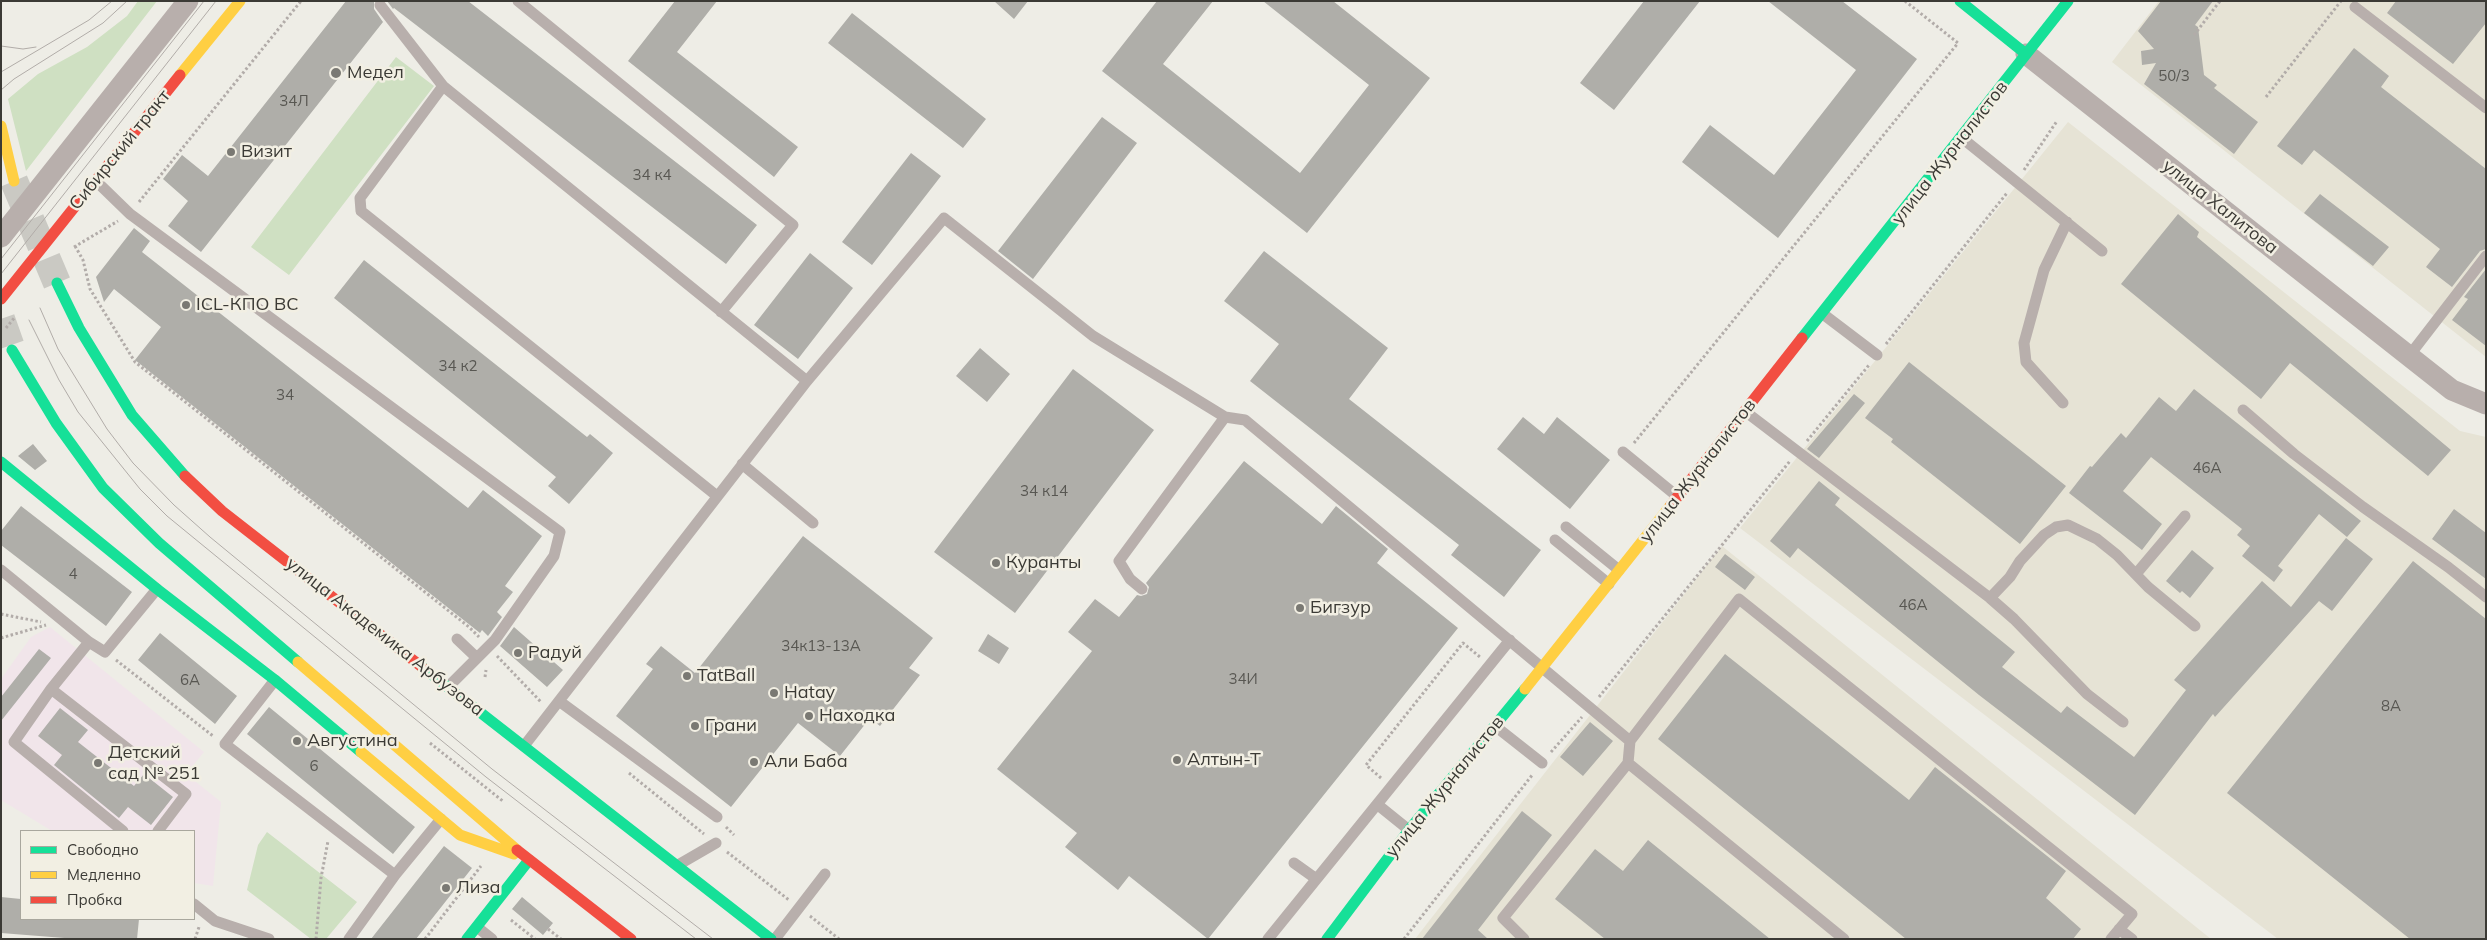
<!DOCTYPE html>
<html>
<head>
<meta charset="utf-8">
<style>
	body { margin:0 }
	#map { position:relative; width:2487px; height:940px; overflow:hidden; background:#eeede6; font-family:Mulish,sans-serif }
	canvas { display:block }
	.frame { position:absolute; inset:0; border:2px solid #3b3a35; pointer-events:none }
	.legend { position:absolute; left:20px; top:830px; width:175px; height:90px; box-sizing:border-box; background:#f2efe3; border:1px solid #a9a79d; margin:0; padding:6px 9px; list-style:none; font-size:15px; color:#3b3a35 }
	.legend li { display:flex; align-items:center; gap:10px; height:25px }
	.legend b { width:25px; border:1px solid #a9a79d }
</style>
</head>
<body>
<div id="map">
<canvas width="2487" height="940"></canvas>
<div class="frame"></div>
<ul class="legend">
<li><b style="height:6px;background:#16e098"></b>Свободно</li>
<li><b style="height:6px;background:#ffcf43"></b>Медленно</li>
<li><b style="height:6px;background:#f24e42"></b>Пробка</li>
</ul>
</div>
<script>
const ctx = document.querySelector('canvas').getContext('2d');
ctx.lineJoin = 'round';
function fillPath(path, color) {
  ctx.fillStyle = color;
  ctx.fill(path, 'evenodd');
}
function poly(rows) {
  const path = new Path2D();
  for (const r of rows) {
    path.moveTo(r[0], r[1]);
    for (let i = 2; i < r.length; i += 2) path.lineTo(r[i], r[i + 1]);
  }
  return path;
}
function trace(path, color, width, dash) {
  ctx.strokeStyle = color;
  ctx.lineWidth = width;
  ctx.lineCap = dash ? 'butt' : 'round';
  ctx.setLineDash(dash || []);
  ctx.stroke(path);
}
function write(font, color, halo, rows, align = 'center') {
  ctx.font = font + ' Mulish,sans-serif';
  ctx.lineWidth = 5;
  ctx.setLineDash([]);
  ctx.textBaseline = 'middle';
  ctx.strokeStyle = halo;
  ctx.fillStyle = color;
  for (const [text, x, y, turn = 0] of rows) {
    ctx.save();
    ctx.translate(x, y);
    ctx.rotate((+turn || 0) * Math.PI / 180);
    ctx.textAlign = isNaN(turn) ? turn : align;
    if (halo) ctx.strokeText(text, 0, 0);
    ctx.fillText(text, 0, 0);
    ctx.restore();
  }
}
fillPath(poly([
	[2159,1,2486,1,2486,357,2112,62],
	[2068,122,2460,431,2486,437,2486,939,2278,939,1740,528],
	[1722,546,2211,939,1415,939]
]), '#e6e3d5');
fillPath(poly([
	[50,627,204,752,186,774,221,802,213,886,194,883,194,831,52,831,1,800,1,679,31,637]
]), '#f1e5ea');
fillPath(poly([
	[138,1,157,1,26,171,8,99,38,74,87,47,127,16],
	[396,57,434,86,289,275,251,247],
	[267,832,357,902,326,939,311,939,247,890,258,845]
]), '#cfe0c2');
fillPath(poly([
	[346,1,374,1,374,9,383,22,201,252,168,226,188,201,163,179,182,155,208,176],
	[387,1,468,1,757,225,726,264,394,8,393,9],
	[675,1,717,1,677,52,798,147,774,177,628,61],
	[994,1,1028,1,1014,19],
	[1157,1,1213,1,1163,64,1300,173,1369,85,1263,1,1333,1,1430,78,1307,233,1102,71],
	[1644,1,1700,1,1614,110,1580,83],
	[1768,1,1842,1,1917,59,1778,238,1682,162,1710,125,1774,175,1856,70],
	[2161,1,2213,1,2195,25,2198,27,2204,75,2217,85,2214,88,2258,122,2234,154,2144,84,2156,63,2142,65,2141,51,2154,49,2138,31],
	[2396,1,2486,1,2486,23,2453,64,2387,13],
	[852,13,986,119,963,148,828,43],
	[2354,48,2389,76,2381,87,2486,169,2486,249,2480,251,2452,287,2426,267,2440,249,2314,150,2302,165,2277,146],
	[1102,117,1137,143,1033,279,998,251],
	[911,153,941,176,872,265,842,242],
	[2320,194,2389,247,2373,266,2304,213],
	[2178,214,2199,232,2197,237,2451,450,2428,476,2290,363,2261,399,2121,284],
	[134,228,150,241,142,252,468,508,483,490,542,536,505,586,513,592,497,612,502,617,488,636,482,630,480,633,135,360,161,327,114,289,104,302,96,277],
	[1264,251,1388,348,1349,399,1541,550,1504,597,1451,555,1459,545,1250,381,1279,344,1224,301],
	[810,253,853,288,798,359,754,325],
	[364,260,587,437,590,434,613,453,569,504,548,486,556,477,334,298],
	[2486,269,2486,346,2452,320,2468,299,2464,297],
	[980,348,1010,374,987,402,956,376],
	[1909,362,2066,486,2020,544,1891,442,1893,439,1865,418],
	[1073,369,1154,430,1015,613,934,552],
	[2194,389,2361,521,2347,537,2319,514,2278,566,2283,570,2274,582,2242,556,2250,546,2237,535,2242,529,2151,457,2123,491,2162,524,2142,550,2069,493,2090,466,2092,467,2121,433,2126,438,2159,397,2176,411],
	[1854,394,1865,403,1819,458,1807,449],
	[1523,417,1544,434,1557,417,1610,460,1570,509,1497,449],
	[33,444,47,461,35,470,18,456],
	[1244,461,1322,524,1336,506,1388,549,1377,563,1458,628,1208,939,1129,876,1118,890,1091,868,1065,847,1077,833,997,769,1092,651,1068,632,1095,599,1119,617,1137,595,1141,596,1147,594,1149,587,1146,583],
	[1819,481,1840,498,1835,505,2015,652,2002,667,2061,713,2067,706,2134,757,2186,690,2174,680,2262,581,2291,607,2346,538,2373,559,2332,611,2319,601,2215,717,2213,714,2135,815,1979,695,1798,548,1790,558,1770,541],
	[21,506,132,592,106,626,1,545,1,531],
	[2454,509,2486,533,2486,579,2432,539],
	[803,536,933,638,909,668,920,675,880,726,870,718,840,756,798,723,731,807,616,716,653,669,646,664,661,646,695,673],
	[2192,550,2214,568,2190,598,2182,591,2180,593,2166,581],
	[1725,554,1755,577,1745,590,1715,567],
	[2413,561,2486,619,2486,939,2410,939,2227,793],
	[514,627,563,670,547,687,500,646],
	[160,633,237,696,215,724,138,660],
	[988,634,1009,648,999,664,978,651],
	[39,649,51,658,1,721,1,697],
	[1725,654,1909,800,1935,767,2066,871,2046,898,2081,929,2073,939,1906,939,1658,739],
	[269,707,415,827,393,854,247,734],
	[60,708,88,730,78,742,134,786,144,774,173,797,151,825,128,807,119,818,54,765,62,755,38,736],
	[1590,722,1613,741,1583,776,1560,757],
	[1522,811,1552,835,1478,930,1488,939,1422,939],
	[1648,840,1770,939,1605,939,1555,899,1595,849,1623,871],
	[444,846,472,868,416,939,371,939],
	[1,897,21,899,21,919,139,919,137,939,77,939,1,933],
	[522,897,553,923,543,935,512,909]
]), '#afaea9');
trace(poly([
	[14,181,57,283],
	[1,319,12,350]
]), '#cac9c3', 28, [28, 14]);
trace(poly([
	[2194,35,2220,1],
	[2266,97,2341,1],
	[2024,170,2057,121],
	[139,202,301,1],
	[75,246,83,260,90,289,135,362,469,627,479,637],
	[74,247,118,221],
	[6,328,15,317],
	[1886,344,2007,193],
	[1807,441,1869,365],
	[1634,443,1958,43,1905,1],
	[1,614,41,622],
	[1,638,46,625],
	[497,656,541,702],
	[116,660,213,736],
	[485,677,486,670],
	[1599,697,1790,461],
	[430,743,504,802],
	[1551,752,1582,717],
	[629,773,704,834],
	[1381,778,1366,765,1463,643,1480,657],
	[726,827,734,835],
	[727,852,789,900],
	[467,886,476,893],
	[810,916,839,939],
	[511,920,535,939],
	[548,929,561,939],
	[195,939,199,927],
	[316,939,321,878,328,841],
	[425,939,481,866],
	[1404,939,1533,774]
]), '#b2aca9', 3, [2.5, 2.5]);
trace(poly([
	[518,1,793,225,721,312],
	[380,5,443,86,807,381],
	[2355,7,2486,108],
	[443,86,360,198,361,211,717,496],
	[1962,138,2102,251],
	[96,181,130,214,560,532,554,556,495,640,449,686],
	[1823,314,1877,355],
	[2409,356,2486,256],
	[2063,403,2026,362,2024,343,2044,270,2067,222],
	[2243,410,2294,454,2363,507,2448,567,2486,597],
	[1746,412,1990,598,2014,619,2087,694,2123,722],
	[1623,452,1678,497],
	[742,464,813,523],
	[1566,527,1619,570],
	[1555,540,1609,584],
	[1,570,89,642,105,652,157,589],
	[2136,574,2185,516],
	[1142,589,1130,579,1119,561,1225,417],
	[1990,598,2010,577,2020,561,2044,535,2056,527,2068,525,2097,539,2117,555,2148,587,2195,626],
	[457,639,477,658],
	[89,642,51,689,14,742,123,831],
	[275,680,225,744,395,875],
	[51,689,186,794,158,831],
	[559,701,717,817],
	[1495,726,1542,763],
	[1630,741,1739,599,2132,914,2111,939],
	[524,746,807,381,944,218,1093,336,1225,417,1245,420,1630,741,1628,763,1503,918,1524,939],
	[1628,763,1844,939],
	[1378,805,1409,830],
	[1294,863,1315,878],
	[678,865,716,843],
	[194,904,215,921,269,939],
	[477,927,492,939],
	[2119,929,2132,939],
	[349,939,395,875,441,819],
	[775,939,825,874],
	[1268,939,1510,640]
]), '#b8afac', 11);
trace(poly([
	[2026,54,2452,390,2486,404],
	[1,237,188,1]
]), '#b8afac', 21);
trace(poly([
	[1960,1,2026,54],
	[57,283,79,328,132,415,185,476],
	[1802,338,2068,1],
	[12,350,56,423,103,488,159,543,298,662],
	[1,462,157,589,275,680,361,752],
	[422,667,771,939],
	[467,939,529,860],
	[1327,939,1409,830,1525,689]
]), '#16e098', 11);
trace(poly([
	[180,75,240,1],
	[1,126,14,181],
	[298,662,517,850],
	[1525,689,1671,505],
	[361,752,460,835,514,854]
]), '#ffcf43', 11);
trace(poly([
	[1,299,180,75],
	[185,476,222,511,422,667],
	[1671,505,1802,338],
	[517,850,631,939]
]), '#f24e42', 11);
trace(poly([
	[1,46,23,49,36,47],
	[1,72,89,20,112,1],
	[1,90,14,79,103,23,127,1],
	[1,259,204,1],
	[1,274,216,1],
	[40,308,58,349,107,429,133,463,174,505,210,537,492,769,713,939],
	[29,320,59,380,78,412,140,489,167,516,486,777,696,939]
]), '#b1aca8', 1);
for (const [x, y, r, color] of [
	[336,73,6,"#7a7973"],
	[231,152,5,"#7a7973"],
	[186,305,5,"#7a7973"],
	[996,563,5,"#7a7973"],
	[1300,608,5,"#7a7973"],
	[518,653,5,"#7a7973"],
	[687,676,5,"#7a7973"],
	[774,693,5,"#7a7973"],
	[809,716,5,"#7a7973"],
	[695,726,5,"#7a7973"],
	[297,741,5,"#7a7973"],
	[1177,760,5,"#7a7973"],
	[754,762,5,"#7a7973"],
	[98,763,5,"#7a7973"],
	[446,888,5,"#7a7973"]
]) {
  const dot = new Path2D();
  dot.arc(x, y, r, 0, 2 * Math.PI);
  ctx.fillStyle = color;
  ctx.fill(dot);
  trace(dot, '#f2efe3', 2);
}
write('15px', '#585752', null, [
	["50/3",2174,76],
	["34Л",294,101],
	["34 к4",652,175],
	["34 к2",458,366],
	["34",285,395],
	["46А",2207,468],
	["34 к14",1044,491],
	["4",73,574],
	["46А",1913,605],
	["34к13-13А",821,646],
	["34И",1243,679],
	["6А",190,680],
	["8А",2391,706],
	["6",314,766]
]);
write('18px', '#3b3a35', '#f2efe3', [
	["Медел",347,73],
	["Визит",241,152],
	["ICL-КПО ВС",196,305],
	["Куранты",1006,563],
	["Бигзур",1310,608],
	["Радуй",528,653],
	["TatBall",697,676],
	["Hatay",784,693],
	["Находка",819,716],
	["Грани",705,726],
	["Августина",307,741],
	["Детский",108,753],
	["сад № 251",108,774],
	["Алтын-Т",1187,760],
	["Али Баба",764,762],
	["Лиза",456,888]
], 'left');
write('18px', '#3b3a35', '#f2efe3', [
	["Сибирский тракт",120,150,-51],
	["улица Журналистов",1950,153,-52],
	["улица Халитова",2220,207,38],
	["улица Журналистов",1698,471,-52],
	["улица Академика Арбузова",385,637,38],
	["улица Журналистов",1445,787,-51]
]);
</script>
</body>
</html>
